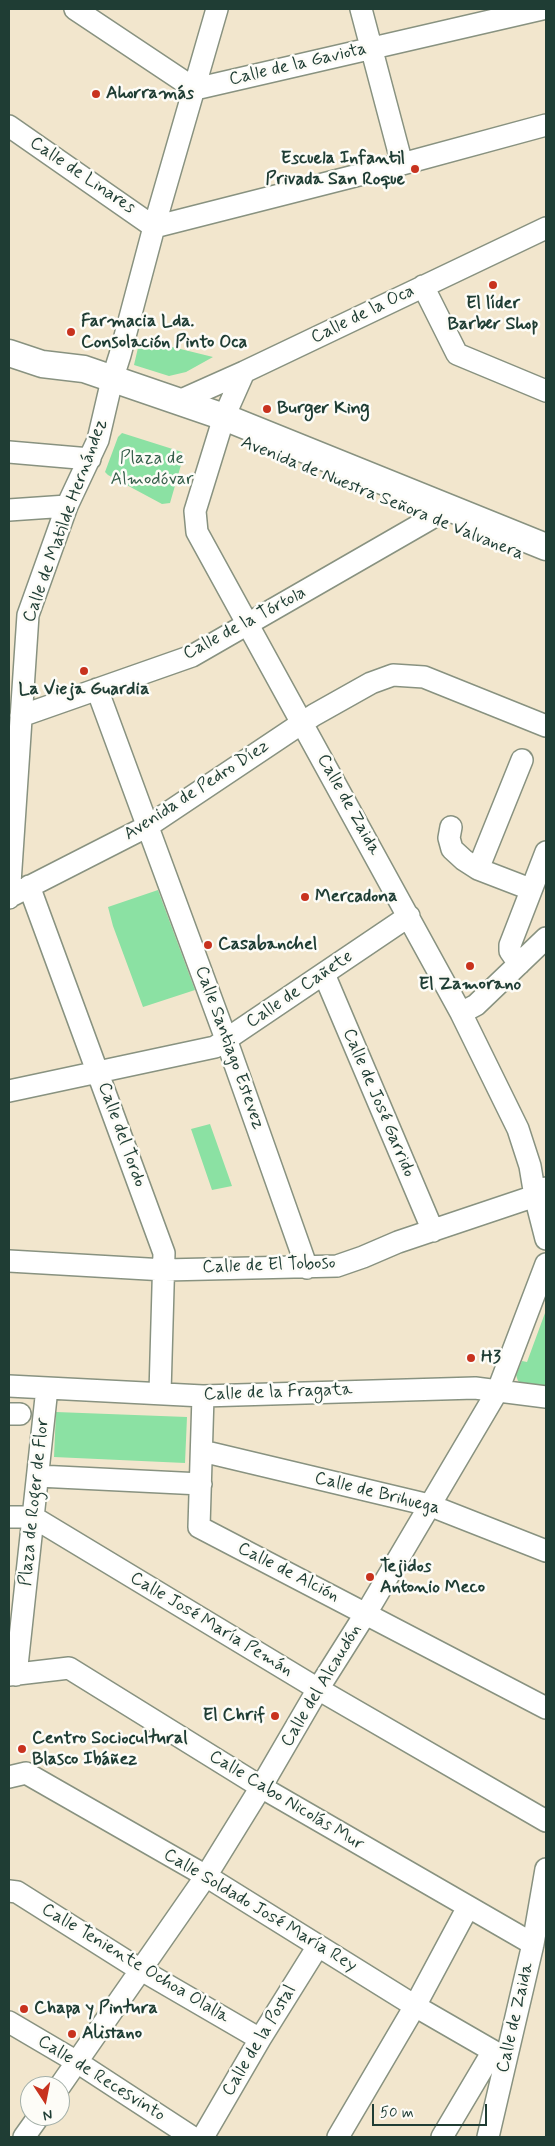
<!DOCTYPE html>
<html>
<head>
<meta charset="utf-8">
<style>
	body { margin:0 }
	#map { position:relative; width:555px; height:2146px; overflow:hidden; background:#f2e6cd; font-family:Mynerve,sans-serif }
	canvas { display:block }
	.frame { position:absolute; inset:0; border:10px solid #1f3d34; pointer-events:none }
	.north { position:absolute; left:20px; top:2076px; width:50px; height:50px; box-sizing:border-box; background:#fdfcf7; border:1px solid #a4b0a9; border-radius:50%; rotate:169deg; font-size:14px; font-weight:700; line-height:20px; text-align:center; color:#1f3d34 }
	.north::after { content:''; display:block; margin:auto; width:18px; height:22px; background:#c8321e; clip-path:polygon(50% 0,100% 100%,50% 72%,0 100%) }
	.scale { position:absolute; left:372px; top:2104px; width:115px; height:22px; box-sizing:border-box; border:2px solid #1f3d34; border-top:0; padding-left:6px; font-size:15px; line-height:18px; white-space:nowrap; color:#1f3d34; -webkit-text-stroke:4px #fdfcf7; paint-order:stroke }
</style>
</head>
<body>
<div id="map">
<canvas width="555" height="2146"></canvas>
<div class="frame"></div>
<div class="north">N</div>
<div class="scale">50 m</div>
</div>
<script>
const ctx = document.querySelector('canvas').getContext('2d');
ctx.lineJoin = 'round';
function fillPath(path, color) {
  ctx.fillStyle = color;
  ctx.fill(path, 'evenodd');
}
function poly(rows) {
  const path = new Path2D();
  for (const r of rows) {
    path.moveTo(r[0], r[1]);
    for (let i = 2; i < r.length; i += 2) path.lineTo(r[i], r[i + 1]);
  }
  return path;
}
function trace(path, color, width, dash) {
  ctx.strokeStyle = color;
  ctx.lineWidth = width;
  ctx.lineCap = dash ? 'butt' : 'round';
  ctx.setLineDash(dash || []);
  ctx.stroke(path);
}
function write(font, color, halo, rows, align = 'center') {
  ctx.font = font + ' Mynerve,sans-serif';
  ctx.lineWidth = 5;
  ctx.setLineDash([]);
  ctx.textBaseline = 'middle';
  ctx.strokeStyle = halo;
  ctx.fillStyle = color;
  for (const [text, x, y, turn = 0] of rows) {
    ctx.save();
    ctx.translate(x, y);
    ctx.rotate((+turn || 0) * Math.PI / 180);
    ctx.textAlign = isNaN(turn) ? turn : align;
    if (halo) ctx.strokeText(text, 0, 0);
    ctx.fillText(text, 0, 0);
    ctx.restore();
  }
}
fillPath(poly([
	[140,339,213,357,186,372,169,376,134,365],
	[122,433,182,452,183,458,170,503,162,504,108,475,105,472,118,437],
	[158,890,195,990,143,1007,113,926,108,907],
	[210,1124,232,1186,212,1190,191,1129],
	[545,1313,546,1387,526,1385,518,1381,516,1375,522,1361,527,1362],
	[56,1412,187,1417,185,1463,54,1457]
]), '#8be1a3');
const minor = poly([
	[75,9,195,89,542,9],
	[361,9,402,164],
	[9,126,154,227,402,164,546,125],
	[423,286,457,354,546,391],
	[244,372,224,417,195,511,197,532,461,1013,518,1129,530,1166,535,1196,546,1239],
	[179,401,244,372,546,228],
	[9,452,90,459],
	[9,510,67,506],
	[97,689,226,1039,307,1268],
	[21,716,192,656,430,519],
	[522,760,478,869,530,889],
	[451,827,449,838,452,849,464,860,478,869],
	[29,886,164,1253,160,1393],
	[9,897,148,826,314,715,371,683,393,675,424,677,546,726],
	[9,898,28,615,67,506,98,440,112,380,120,355,154,227,217,9],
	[519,964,510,951,510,945,546,852],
	[324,974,433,1231],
	[461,1013,476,1005,546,938],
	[9,1091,215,1047,409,916],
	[9,1261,165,1270,337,1266,363,1257,398,1242,535,1196,546,1188],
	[9,1386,203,1396,475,1388,546,1397],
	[203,1396,199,1527,546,1708],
	[9,1414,20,1414],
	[202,1451,429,1505,546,1551],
	[38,1476,201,1484],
	[9,1517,33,1517,318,1689,546,1821],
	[9,1675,69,1668,261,1787,533,1944],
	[16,1675,47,1388],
	[9,1777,26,1773,206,1876,415,2006,493,2051,505,2062],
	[9,1891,17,1892,131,1964,260,2039],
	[9,2022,77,2062,192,2137],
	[60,2086,206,1876,261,1787,318,1689,371,1605,498,1390,546,1264],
	[24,2137,39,2116],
	[203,2137,260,2039,318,1946],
	[338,2137,415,2006,468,1907],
	[442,2137,493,2051],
	[488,2137,533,1944,546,1869]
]);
const major = poly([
	[9,353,42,364,84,369,224,417,546,547]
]);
trace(minor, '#889280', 24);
trace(major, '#889280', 29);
trace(minor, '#fff', 21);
trace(major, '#fff', 26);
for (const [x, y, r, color] of [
	[96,94,5,"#c8321e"],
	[415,169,5,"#c8321e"],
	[493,285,5,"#c8321e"],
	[71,332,5,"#c8321e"],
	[267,409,5,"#c8321e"],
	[84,671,5,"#c8321e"],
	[305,897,5,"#c8321e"],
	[208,945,5,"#c8321e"],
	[470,966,5,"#c8321e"],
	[471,1358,5,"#c8321e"],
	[370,1577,5,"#c8321e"],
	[275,1716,5,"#c8321e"],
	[22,1749,5,"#c8321e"],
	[24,2009,5,"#c8321e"],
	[72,2034,5,"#c8321e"]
]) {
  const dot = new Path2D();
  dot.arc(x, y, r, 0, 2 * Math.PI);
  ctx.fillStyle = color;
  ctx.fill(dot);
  trace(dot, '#fdfcf7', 2);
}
write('18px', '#1f3d34', '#fdfcf7', [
	["Calle de la Gaviota",298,65,-13],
	["Calle de Linares",82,176,34],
	["Calle de la Oca",363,315,-26],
	["Avenida de Nuestra Señora de Valvanera",382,499,22],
	["Calle de Matilde Hernández",66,521,-70],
	["Calle de la Tórtola",245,624,-28],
	["Avenida de Pedro Díez",197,791,-33],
	["Calle de Zaida",348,805,61],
	["Calle de Cañete",300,990,-34],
	["Calle Santiago Estevez",229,1048,70],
	["Calle de José Garrido",378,1103,67],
	["Calle del Tordo",121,1135,70],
	["Calle de El Toboso",269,1266,-2],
	["Calle de la Fragata",278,1393,-2],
	["Calle de Brihuega",377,1494,14],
	["Plaza de Roger de Flor",35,1502,-84],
	["Calle de Alción",288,1573,27],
	["Calle José María Pemán",211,1625,31],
	["Calle del Alcaudón",322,1686,-59],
	["Calle Cabo Nicolás Mur",286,1801,31],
	["Calle Soldado José María Rey",260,1911,31],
	["Calle Teniente Ochoa Olalla",135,1964,31],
	["Calle de Zaida",516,2018,-77],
	["Calle de la Postal",260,2041,-59],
	["Calle de Recesvinto",101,2079,32]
]);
write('bold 18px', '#1f3d34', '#fdfcf7', [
	["Ahorramás",106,94],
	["Escuela Infantil",405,159,"right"],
	["Privada San Roque",405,180,"right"],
	["El líder",493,304,"center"],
	["Barber Shop",493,325,"center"],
	["Farmacia Lda.",81,322],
	["Consolación Pinto Oca",81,343],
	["Burger King",277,409],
	["La Vieja Guardia",84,690,"center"],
	["Mercadona",315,897],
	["Casabanchel",218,945],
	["El Zamorano",470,985,"center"],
	["H3",481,1358],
	["Tejidos",380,1567],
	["Antonio Meco",380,1588],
	["El Chrif",265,1716,"right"],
	["Centro Sociocultural",32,1739],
	["Blasco Ibáñez",32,1760],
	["Chapa y Pintura",34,2009],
	["Alistano",82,2034]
], 'left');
write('18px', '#355e4a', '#fdfcf7', [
	["Plaza de",152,459],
	["Almodóvar",152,480]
]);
</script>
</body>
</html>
